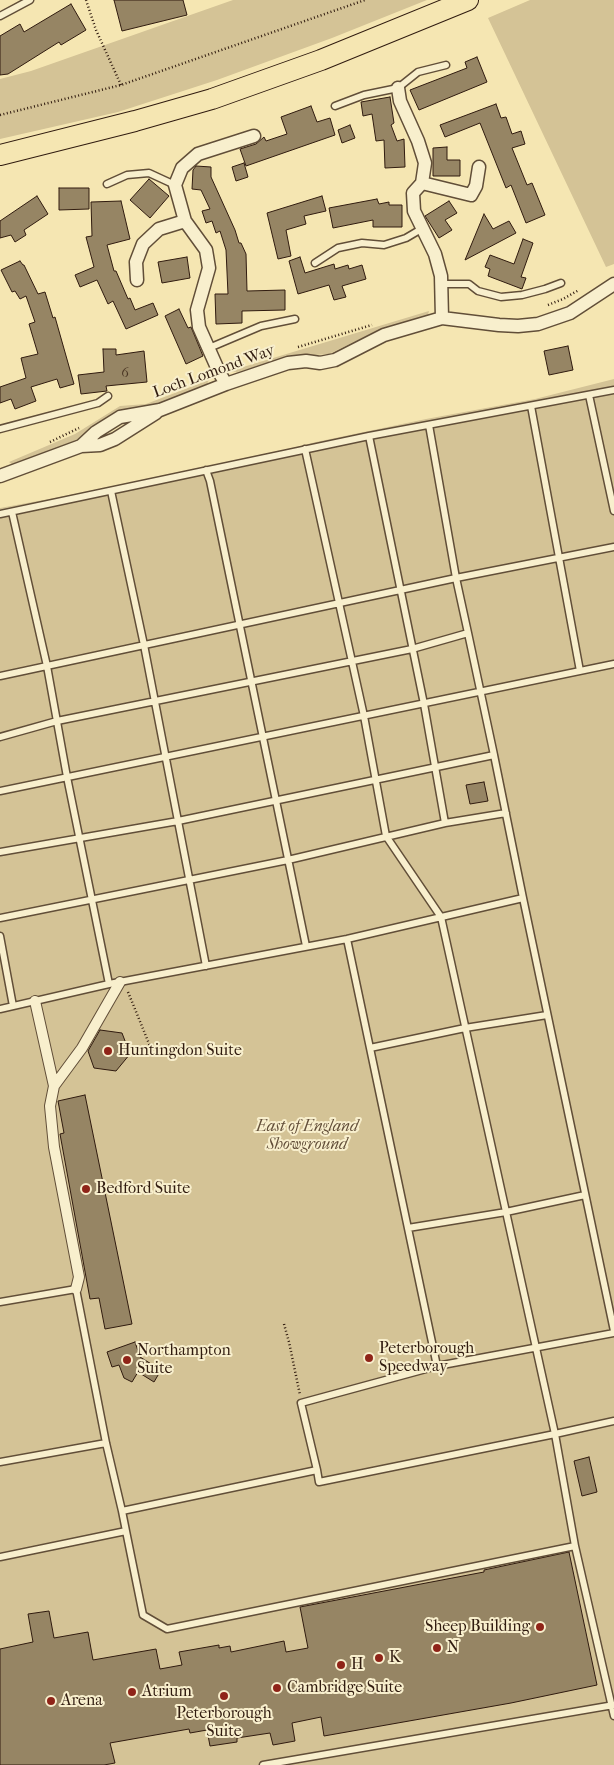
<!DOCTYPE html>
<html>
<head>
<meta charset="utf-8">
<style>
	body { margin:0 }
	canvas { display:block; background:#f5e6b2 }
</style>
</head>
<body>
<canvas width="614" height="1765"></canvas>
<script>
const ctx = document.querySelector('canvas').getContext('2d');
ctx.lineJoin = 'round';
function fillPath(path, color) {
  ctx.fillStyle = color;
  ctx.fill(path, 'evenodd');
}
function poly(rows) {
  const path = new Path2D();
  for (const r of rows) {
    path.moveTo(r[0], r[1]);
    for (let i = 2; i < r.length; i += 2) path.lineTo(r[i], r[i + 1]);
  }
  return path;
}
function trace(path, color, width, dash) {
  ctx.strokeStyle = color;
  ctx.lineWidth = width;
  ctx.lineCap = dash ? 'butt' : 'round';
  ctx.setLineDash(dash || []);
  ctx.stroke(path);
}
function write(font, color, halo, rows, align = 'center') {
  ctx.font = font + ' "IM FELL French Canon",serif';
  ctx.lineWidth = 4;
  ctx.setLineDash([]);
  ctx.textBaseline = 'middle';
  ctx.strokeStyle = halo;
  ctx.fillStyle = color;
  for (const [text, x, y, turn = 0] of rows) {
    ctx.save();
    ctx.translate(x, y);
    ctx.rotate((+turn || 0) * Math.PI / 180);
    ctx.textAlign = isNaN(turn) ? turn : align;
    if (halo) ctx.strokeText(text, 0, 0);
    ctx.fillText(text, 0, 0);
    ctx.restore();
  }
}
fillPath(poly([
	[233,0,427,0,332,38,217,80,118,112,0,139,0,79,31,71],
	[530,0,614,0,614,264,606,267,488,18],
	[429,311,428,315,419,320,362,338,329,354,301,356,285,359,237,372,230,371],
	[614,379,614,1765,0,1765,0,508,206,470,316,442,426,419,535,399],
	[209,380,206,386,200,390,105,423,81,438,13,465,9,462,75,434,120,406,146,404]
]), '#d4c396');
const building = poly([
	[114,0,183,0,187,15,122,31,114,0],
	[71,4,86,30,61,45,59,42,8,74,0,75,0,36,20,24,24,32,71,4],
	[477,57,487,82,419,110,410,90,467,68,465,62,477,57],
	[390,97,394,123,391,125,397,141,404,139,405,167,385,168,384,140,376,141,372,114,363,116,361,102,390,97],
	[496,104,501,118,506,117,512,134,521,131,525,144,512,148,527,185,532,183,545,215,526,223,511,185,506,188,480,123,445,137,440,125,496,104],
	[311,106,317,122,330,118,335,135,246,166,240,149,256,144,264,137,266,141,287,134,281,117,311,106],
	[350,125,355,138,342,143,338,130,350,125],
	[447,147,447,160,460,160,460,176,433,176,433,148,447,147],
	[244,163,248,177,236,181,232,167,244,163],
	[196,166,211,167,211,177,235,230,239,243,241,243,246,254,247,291,285,290,285,310,242,311,242,323,216,324,215,294,228,294,226,250,220,231,216,233,212,221,206,223,202,211,210,209,201,190,192,189,193,170,196,166],
	[149,179,169,196,150,218,130,200,149,179],
	[59,188,89,188,89,209,59,210,59,188],
	[37,196,48,214,24,230,26,235,15,242,11,235,0,238,0,221,37,196],
	[322,196,326,211,304,216,306,224,286,230,291,256,278,259,267,213,322,196],
	[377,199,379,204,389,202,389,205,402,205,402,227,373,227,373,220,333,228,329,208,377,199],
	[121,201,130,239,107,245,114,271,116,271,128,299,130,298,135,310,153,303,158,315,126,329,113,301,108,304,97,280,80,287,75,275,94,267,86,237,92,236,91,202,121,201],
	[449,201,457,213,445,220,452,230,439,238,425,216,449,201],
	[484,214,493,229,509,221,516,233,465,260,484,214],
	[523,239,533,243,521,277,526,278,522,289,488,276,490,269,485,267,490,255,514,264,523,239],
	[187,257,190,278,162,283,158,262,187,257],
	[300,257,305,273,334,264,335,269,348,265,349,269,362,265,366,279,342,286,346,297,334,300,329,285,298,294,289,261,300,257],
	[20,261,23,265,24,265,38,294,45,292,53,318,55,317,74,384,60,388,57,379,31,387,36,401,15,409,11,399,0,403,0,387,26,378,21,358,38,354,29,324,35,322,26,296,20,299,15,291,12,292,1,270,20,261],
	[179,309,188,328,191,327,203,356,186,364,165,316,179,309],
	[568,346,573,370,549,375,544,351,568,346],
	[103,349,116,349,116,355,144,351,147,382,106,386,107,391,81,394,78,375,104,372,103,349],
	[484,782,488,801,470,804,466,785,484,782],
	[100,1030,122,1033,130,1054,116,1071,94,1068,88,1051,100,1030],
	[85,1095,132,1324,105,1329,99,1298,90,1299,60,1134,64,1133,58,1101,85,1095],
	[135,1342,140,1357,161,1370,154,1382,138,1372,132,1382,124,1378,119,1365,112,1367,107,1352,135,1342],
	[589,1457,597,1492,582,1496,574,1461,589,1457],
	[569,1552,597,1685,511,1703,324,1736,321,1717,292,1723,295,1741,273,1745,270,1733,237,1738,237,1742,210,1746,207,1730,190,1733,189,1729,110,1743,115,1763,104,1765,0,1765,0,1649,33,1642,28,1614,49,1611,54,1638,88,1632,93,1660,156,1649,160,1669,182,1665,179,1652,219,1645,219,1648,230,1646,231,1652,284,1641,286,1652,308,1648,300,1607,484,1572,484,1570,569,1552]
]);
fillPath(building, '#968564');
trace(building, '#301b0f', 1);
const service = poly([
	[0,16,30,0],
	[335,106,364,95,398,88,418,72,446,65],
	[107,184,127,175,149,173,175,185],
	[315,263,338,248,362,243,384,245,406,238,423,228],
	[441,284,469,284,478,291,501,297,522,295,545,289,561,283],
	[209,348,261,326,295,319],
	[589,395,614,511],
	[531,406,580,671],
	[429,425,456,578,468,633],
	[0,429,98,403,108,396],
	[305,449,364,716,386,836,441,917,555,1434,575,1546,614,1716],
	[206,470,210,481,306,946],
	[111,491,144,645,206,966],
	[12,512,47,666,67,777,109,984],
	[0,514,369,436,614,390],
	[0,676,456,578,614,547],
	[0,737,57,721,412,649,468,633,494,755,178,821,0,852],
	[494,755,523,898,614,1331],
	[0,791,614,664],
	[445,823,506,813],
	[0,918,288,860,445,823,424,704,369,436],
	[0,936,13,1006],
	[347,939,437,1366,614,1333],
	[0,1009,109,984,347,939,523,898],
	[370,1048,465,1028,547,1015],
	[408,1228,506,1212,585,1195],
	[0,1302,76,1289,106,1443,122,1511,317,1470,301,1403,437,1366],
	[0,1462,106,1443],
	[317,1470,319,1482,555,1434,614,1421],
	[126,1531,143,1615,167,1629,575,1546],
	[0,1557,126,1531,122,1511],
	[263,1765,614,1705]
]);
const pedestrian = poly([
	[35,1001,54,1086],
	[76,1289,79,1277,54,1147,50,1106,54,1086,82,1048,120,982]
]);
const minor = poly([
	[398,88,400,101,418,141,425,163,422,183,413,193,414,211,435,254,441,276,442,318],
	[422,183,471,195,476,186,479,167],
	[137,280,136,262,143,244,159,229,185,221],
	[226,384,219,372,199,327,197,310,209,268,206,250,185,221,175,185,182,168,198,154,254,136],
	[81,446,100,445,115,439,156,413],
	[0,476,81,446,96,432,120,417,160,410,226,384,288,363,306,361,320,363,335,360,384,335,442,318,499,325,518,326,538,324,570,313,614,284]
]);
const primary = poly([
	[0,155,135,121,212,99,321,60,468,0]
]);
trace(service, '#614e38', 9);
trace(pedestrian, '#614e38', 12);
trace(minor, '#614e38', 15);
trace(primary, '#301b0f', 22);
trace(poly([
	[86,0,96,30,121,85],
	[0,115,121,85,365,0],
	[548,305,563,299,579,290],
	[298,347,372,325],
	[50,442,79,428],
	[128,992,152,1051],
	[284,1324,289,1342,300,1395]
]), '#301b0f', 2.5, [1, 2.5]);
trace(service, '#f8efcd', 6);
trace(pedestrian, '#f8efcd', 10);
trace(minor, '#f8efcd', 12);
trace(primary, '#f5e6b2', 20);
for (const [x, y, r, color] of [
	[108,1051,5,"#8f2418"],
	[86,1189,5,"#8f2418"],
	[369,1358,5,"#8f2418"],
	[127,1360,5,"#8f2418"],
	[540,1627,5,"#8f2418"],
	[437,1648,5,"#8f2418"],
	[379,1658,5,"#8f2418"],
	[341,1665,5,"#8f2418"],
	[277,1688,5,"#8f2418"],
	[132,1692,5,"#8f2418"],
	[224,1696,5,"#8f2418"],
	[51,1701,5,"#8f2418"]
]) {
  const dot = new Path2D();
  dot.arc(x, y, r, 0, 2 * Math.PI);
  ctx.fillStyle = color;
  ctx.fill(dot);
  trace(dot, '#f8efcd', 2);
}
write('14px', '#4a3624', null, [
	["6",125,374]
]);
write('16px', '#301b0f', '#f8efcd', [
	["Loch Lomond Way",214,372,-20]
]);
write('16px', '#301b0f', '#f8efcd', [
	["Huntingdon Suite",118,1051],
	["Bedford Suite",96,1189],
	["Peterborough",379,1349],
	["Speedway",379,1367],
	["Northampton",137,1351],
	["Suite",137,1369],
	["Sheep Building",530,1627,"right"],
	["N",447,1648],
	["K",389,1658],
	["H",351,1665],
	["Cambridge Suite",287,1688],
	["Atrium",142,1692],
	["Arena",61,1701],
	["Peterborough",224,1714,"center"],
	["Suite",224,1732,"center"]
], 'left');
write('italic 16px', '#614d38', '#f8efcd', [
	["East of England",307,1127],
	["Showground",307,1145]
]);
</script>
</body>
</html>
